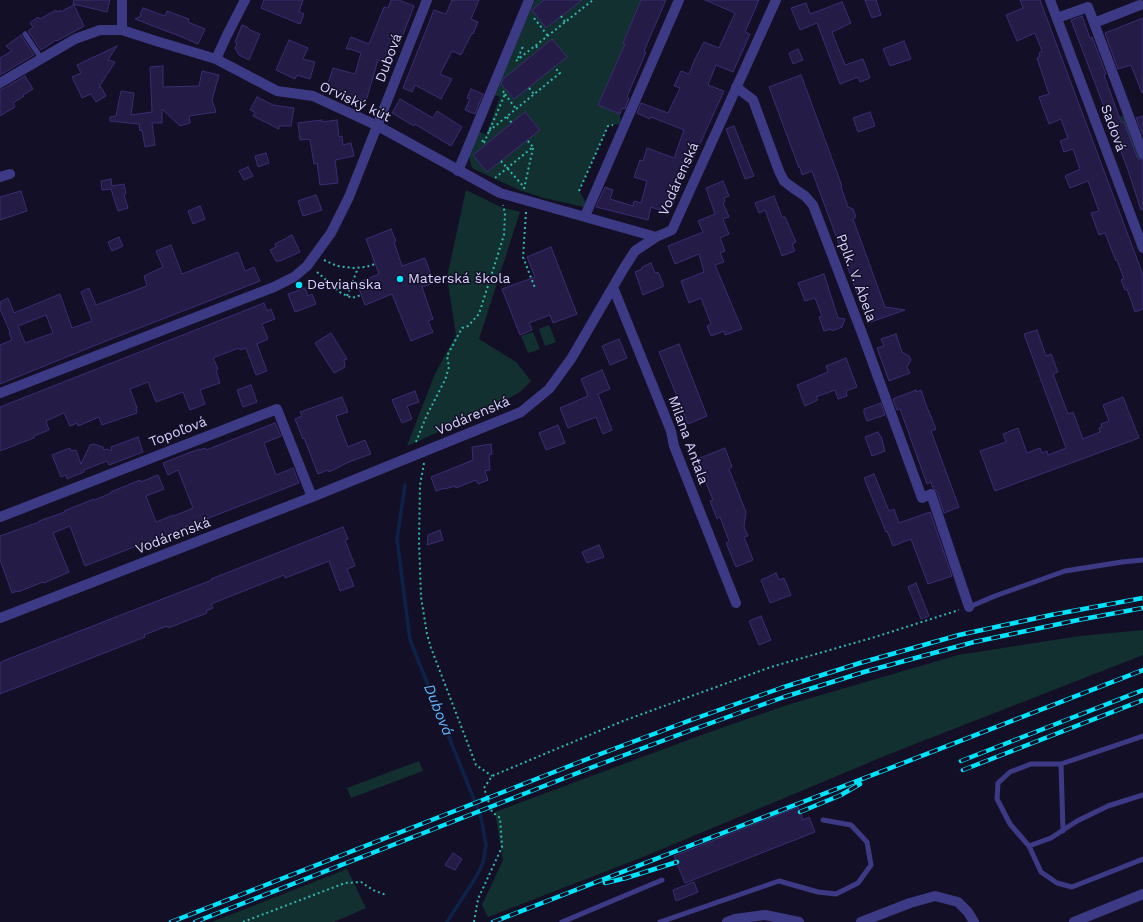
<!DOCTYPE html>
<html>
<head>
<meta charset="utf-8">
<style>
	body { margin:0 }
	canvas { display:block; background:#130f26 }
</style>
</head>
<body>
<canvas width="1143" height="922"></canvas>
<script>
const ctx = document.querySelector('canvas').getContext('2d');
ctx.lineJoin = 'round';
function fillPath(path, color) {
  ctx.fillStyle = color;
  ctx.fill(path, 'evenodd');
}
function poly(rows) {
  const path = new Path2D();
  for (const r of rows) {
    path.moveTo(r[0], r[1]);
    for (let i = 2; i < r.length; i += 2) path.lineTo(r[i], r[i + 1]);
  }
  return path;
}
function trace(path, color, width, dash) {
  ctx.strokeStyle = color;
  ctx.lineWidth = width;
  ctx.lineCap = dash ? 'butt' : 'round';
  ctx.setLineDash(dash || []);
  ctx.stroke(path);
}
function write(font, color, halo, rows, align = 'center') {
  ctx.font = font + ' "Work Sans",sans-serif';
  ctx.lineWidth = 3;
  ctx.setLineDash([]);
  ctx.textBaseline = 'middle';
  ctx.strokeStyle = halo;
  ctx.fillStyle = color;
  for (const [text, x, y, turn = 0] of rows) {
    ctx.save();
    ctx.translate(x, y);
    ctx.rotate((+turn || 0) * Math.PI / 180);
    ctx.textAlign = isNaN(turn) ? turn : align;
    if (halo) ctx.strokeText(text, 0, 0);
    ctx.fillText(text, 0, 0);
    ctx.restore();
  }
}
fillPath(poly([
	[535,0,641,0,623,42,625,44,599,105,620,114,621,124,608,126,579,191,589,208,544,198,519,190,472,168,469,156,474,144,478,131,486,135,500,97,492,94],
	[1122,116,1126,117,1142,161,1143,179,1120,117],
	[466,190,501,207,520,212,479,339,516,362,531,381,520,392,490,409,407,446,434,376,456,335,447,277],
	[549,325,556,342,545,346,539,329],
	[533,332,540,349,528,353,521,336],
	[1143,630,1143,655,892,753,643,857,488,917,482,905,503,860,495,812,696,737,787,705,958,655,1080,636],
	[419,761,423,771,351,798,347,788],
	[347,869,366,908,334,922,212,922]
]), '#12302f');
trace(poly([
	[405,485,397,539,410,640,481,817,486,845,483,863,476,877,447,922]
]), '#0c2248', 3.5);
const building = poly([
	[74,0,110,0,107,12,73,4,74,0],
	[264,0,303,0,299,12,304,14,300,24,261,8,264,0],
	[391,0,399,0,414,6,399,45,395,43,387,64,378,60,366,101,326,89,333,68,355,74,361,53,350,49,346,49,351,37,369,44,384,7,388,8,391,0],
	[452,0,479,0,471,19,478,22,473,34,472,33,461,55,452,51,440,74,452,79,441,99,415,85,412,92,403,88,434,10,446,14,452,0],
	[544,0,582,0,546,28,532,10,544,0],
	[641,0,666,0,644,51,646,52,627,97,629,98,625,109,622,108,620,114,598,105,625,44,623,43,641,0],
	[705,0,759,0,745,32,750,34,733,72,716,65,708,85,724,91,694,157,689,155,675,193,678,193,671,208,662,205,660,210,651,207,648,220,596,207,605,187,613,190,610,199,633,206,634,201,641,203,647,181,634,177,640,160,643,161,647,148,674,158,684,130,651,117,650,119,637,113,641,103,668,113,680,88,674,86,681,71,689,74,695,59,704,42,719,48,735,13,705,0],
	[865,0,876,0,881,15,872,18,865,0],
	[1020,0,1040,0,1143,275,1143,309,1135,312,1127,289,1125,290,1121,280,1124,279,1117,260,1116,261,1105,233,1099,235,1091,213,1099,211,1088,181,1070,188,1065,176,1080,169,1073,149,1064,152,1060,141,1068,138,1061,119,1049,124,1039,97,1049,94,1037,58,1040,56,1039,53,1042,51,1035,33,1017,41,1006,15,1023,8,1020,0],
	[842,2,851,23,832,32,845,65,863,59,870,78,860,82,858,77,840,84,817,23,800,30,791,8,806,3,810,14,842,2],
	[74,5,84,26,57,41,56,40,41,50,28,31,33,27,30,23,38,17,40,19,56,10,57,12,60,10,60,12,74,5],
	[143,8,165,16,167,11,189,19,188,22,205,29,198,44,182,37,135,19,141,16,140,14,143,8],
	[1082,16,1090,38,1092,37,1106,74,1104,75,1121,122,1124,122,1137,157,1139,159,1143,160,1143,209,1141,210,1128,170,1071,20,1082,16],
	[1143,18,1143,93,1142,93,1131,65,1118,69,1105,33,1143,18],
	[242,25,247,27,250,30,260,34,249,60,239,55,235,48,237,44,235,42,242,25],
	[21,35,34,55,0,75,0,58,12,51,6,46,21,35],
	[552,39,567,57,514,99,501,84,503,79,552,39],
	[289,40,308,48,303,59,315,62,310,79,297,75,295,79,276,70,289,40],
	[904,41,911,59,890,66,883,49,904,41],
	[117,46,108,60,115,62,99,87,101,87,106,96,96,102,91,94,82,98,72,77,81,73,77,65,117,46],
	[798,49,803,60,793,64,789,53,798,49],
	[163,66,163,87,199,86,202,71,219,75,212,100,216,112,189,116,190,123,180,126,162,109,162,123,152,123,155,145,145,147,142,130,140,131,139,124,110,121,110,117,116,116,121,91,134,93,131,115,152,112,150,67,163,66],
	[801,75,838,175,842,187,841,187,848,207,853,209,856,217,853,219,885,307,905,310,868,323,812,171,802,175,800,167,799,168,769,87,801,75],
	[25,76,33,89,23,95,24,96,13,103,15,107,0,116,0,89,3,89,25,76],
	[471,89,483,94,475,114,465,110,470,99,467,98,471,89],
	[257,97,273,105,294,108,291,126,279,126,279,129,253,116,255,112,250,110,257,97],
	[400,99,433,118,437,111,462,127,451,146,415,124,414,126,392,113,400,99],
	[525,112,540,130,487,172,473,155,525,112],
	[870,112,875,126,858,132,853,118,870,112],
	[1143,116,1143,135,1136,118,1143,116],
	[322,120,322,122,337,120,339,137,342,136,343,145,351,143,354,156,335,160,338,183,320,185,317,163,314,164,310,140,309,139,300,140,298,123,322,120],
	[734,126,754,176,745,179,726,129,734,126],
	[266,153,269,163,258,167,255,156,266,153],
	[248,167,253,176,244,180,239,171,248,167],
	[111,179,112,186,124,184,126,194,124,195,128,208,118,211,111,189,102,190,101,181,111,179],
	[723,181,729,196,724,198,725,202,723,203,729,217,723,219,729,234,720,238,725,251,720,253,724,262,715,265,742,329,725,335,724,331,711,336,707,326,711,324,701,298,689,303,681,281,704,272,699,254,675,264,668,246,703,232,698,221,715,214,706,188,723,181],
	[21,191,27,211,0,220,0,197,21,191],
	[316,195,322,210,303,216,298,201,316,195],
	[774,196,782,217,785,217,796,242,792,244,795,251,782,256,765,210,759,213,755,203,774,196],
	[200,206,205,219,193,224,188,211,200,206],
	[391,229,396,241,394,242,402,266,425,258,434,283,422,287,433,319,428,321,433,332,411,341,392,294,365,305,357,283,379,274,366,239,391,229],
	[292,235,300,252,280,261,276,261,270,250,276,247,275,244,292,235],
	[119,237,123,246,112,251,108,242,119,237],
	[171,245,182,274,238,252,245,271,254,267,260,281,101,343,0,384,0,345,12,340,9,333,10,332,0,309,0,302,8,298,14,313,60,294,72,328,92,321,81,292,89,288,96,305,147,286,144,276,163,267,156,251,171,245],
	[46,315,53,333,25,343,18,326,46,315],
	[551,247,577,314,553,323,550,315,529,323,532,330,520,335,502,289,535,277,527,257,551,247],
	[651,263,655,273,658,272,664,286,643,295,635,272,642,269,642,267,651,263],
	[824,274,838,318,845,319,842,327,832,331,831,329,824,331,819,317,822,316,815,298,805,301,798,283,824,274],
	[305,288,308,296,312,294,316,304,295,312,288,294,305,288],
	[264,303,267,311,271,309,275,319,262,324,268,339,257,344,267,371,256,375,246,348,240,350,239,348,213,358,218,369,216,370,220,383,200,390,205,404,190,410,183,392,156,402,148,382,130,389,137,408,136,408,137,413,102,425,99,417,78,426,77,423,70,426,64,413,46,421,49,430,34,436,34,438,0,451,0,407,264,303],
	[1037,330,1046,356,1051,354,1058,372,1053,374,1068,414,1073,412,1083,439,1100,432,1099,428,1102,427,1101,424,1109,421,1103,405,1123,397,1139,438,995,491,980,451,1006,442,1003,434,1018,428,1027,453,1040,448,1042,453,1047,451,1048,455,1066,448,1024,334,1037,330],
	[331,333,347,359,344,360,345,367,334,373,315,343,331,333],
	[896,334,902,352,909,356,911,360,907,367,910,373,889,381,877,348,884,346,881,339,896,334],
	[619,339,627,358,610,365,602,346,619,339],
	[679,344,707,416,688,424,659,352,679,344],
	[846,358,857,387,846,391,847,396,838,399,835,390,816,397,818,400,805,406,797,385,828,372,826,366,846,358],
	[602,370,610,389,598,394,612,430,603,434,596,417,568,428,560,408,588,396,581,379,602,370],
	[251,385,257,402,243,407,237,390,251,385],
	[916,390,916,392,921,390,926,405,932,419,936,429,931,431,959,507,944,513,937,492,933,488,931,482,927,484,900,409,897,410,893,399,916,390],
	[415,391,419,402,407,406,412,419,402,423,392,400,415,391],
	[342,397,348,412,336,416,348,447,365,440,371,454,349,462,329,472,328,470,318,474,304,438,303,439,295,419,302,416,300,412,342,397],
	[881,403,885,415,867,421,864,413,864,409,881,403],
	[275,423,281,436,264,443,276,475,293,468,299,483,85,566,70,526,53,533,69,572,44,583,43,582,18,592,17,591,12,593,0,560,0,536,39,522,39,521,65,512,64,511,94,499,95,500,111,493,111,492,140,480,141,482,158,475,164,489,146,496,156,522,174,515,174,516,193,508,178,470,168,475,163,463,199,449,199,450,205,448,206,450,275,423],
	[558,425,565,443,546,450,539,433,558,425],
	[878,432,880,436,881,436,885,451,872,456,865,437,878,432],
	[138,437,143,452,109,465,107,461,84,470,84,472,67,479,66,475,61,477,52,455,70,448,71,451,76,450,81,464,90,445,94,444,103,447,104,450,107,449,112,451,111,447,138,437],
	[491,444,492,454,489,455,490,470,485,471,488,480,478,484,476,480,456,488,455,486,445,489,445,488,436,491,431,477,473,460,472,447,491,444],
	[725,448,732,467,729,469,746,512,744,527,748,536,744,537,753,560,736,567,726,543,729,541,720,517,717,519,710,501,713,500,705,480,703,481,695,460,725,448],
	[874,474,889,511,894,509,899,523,930,512,952,576,928,584,911,539,893,546,887,531,886,532,864,478,874,474],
	[343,527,348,539,345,540,355,566,347,569,354,586,340,591,329,561,285,578,284,575,211,604,213,608,206,611,207,613,168,628,167,626,144,635,145,637,0,694,0,663,3,661,126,613,212,580,211,579,343,527],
	[440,530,443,540,427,545,428,535,440,530],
	[599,545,604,557,587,563,582,552,599,545],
	[776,573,779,580,784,578,791,595,770,603,761,580,776,573],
	[916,583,929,616,921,619,908,587,916,583],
	[761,616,771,640,759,645,749,621,761,616],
	[798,807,803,820,809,817,815,832,685,883,674,856,798,807],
	[453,853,462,859,455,870,445,865,453,853],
	[694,882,698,892,676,901,673,890,694,882]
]);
fillPath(building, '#241b47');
trace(building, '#3b2d73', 1);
trace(poly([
	[561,16,565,22],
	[534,18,548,36],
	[536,46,539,50],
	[518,58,524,44],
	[516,61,593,0],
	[529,88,534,94],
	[505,94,516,109],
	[507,117,512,123],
	[489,131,560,73,554,67],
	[482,140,485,144],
	[484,143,505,94,503,91],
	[501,161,524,187],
	[495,178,533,147,527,140],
	[524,189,533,148],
	[579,191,608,126,613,125],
	[526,212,523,257,535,288],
	[324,260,337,266,353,268,366,267,375,264],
	[317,272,341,293,352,298,361,295],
	[347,296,358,268],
	[416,442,426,417,445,380,449,367,447,356,462,328,468,326,479,314,504,235,505,214,503,205],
	[424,463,420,485,419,541,421,597,427,634,431,648,476,765,492,776],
	[243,922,345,883,361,882,373,890,386,895],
	[474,922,478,899,502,847,500,818,492,812,484,788,492,776,623,721,771,667,875,637,959,610]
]), '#2fb8b0', 2, [2, 3]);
trace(poly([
	[25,34,41,58],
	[969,607,995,596,1065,571,1122,562,1143,560],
	[1143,736,1061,764,1031,764,1010,772,998,783,997,799,1010,824,1029,846,1051,838,1077,821,1108,806,1143,795],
	[1061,764,1063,831],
	[1029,846,1041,872,1057,883,1072,887,1143,859],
	[562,922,662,880],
	[660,922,779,881,818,892,836,894,858,883,871,865,867,842,851,825,823,820]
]), '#3d3a85', 5);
trace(poly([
	[122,0,122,30],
	[1050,0,1143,248],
	[1057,18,1088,7,1143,154],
	[1094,23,1140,5],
	[216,59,227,35,245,0],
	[0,83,75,39,100,30,122,30,156,41,216,59,277,91,313,96,378,126,500,193,656,237],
	[736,87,753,100,779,171,784,181,793,188,805,196,813,205,863,336,922,498,931,494,969,607],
	[458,171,529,0],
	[0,177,10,174],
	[585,216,679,0],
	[613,287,671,431,674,446,736,603],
	[0,393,274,287,294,277,307,266,331,233,349,197,427,0],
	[0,517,277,409,312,497],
	[0,618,312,497,521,412,549,389,571,359,624,268,635,251,656,237,672,230,776,0],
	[727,922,735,919,765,915,799,922],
	[861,922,910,903,935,896,958,902,968,912,974,922],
	[1074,922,1143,894]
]), '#3d3a85', 10);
const rail = poly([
	[961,761,1143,690],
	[963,770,1143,700],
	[800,812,841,795,860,784],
	[605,883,626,878,677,862],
	[171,922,595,756,691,720,781,688,860,663,959,635,1051,615,1143,598],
	[195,922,598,765,694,729,784,697,864,672,974,642,1078,620,1143,608],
	[493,922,1143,670]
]);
trace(rail, '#00e5ff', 4.5);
trace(rail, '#130f26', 3, [9]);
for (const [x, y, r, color] of [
	[400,279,4,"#00e5ff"],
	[299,285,4,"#00e5ff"]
]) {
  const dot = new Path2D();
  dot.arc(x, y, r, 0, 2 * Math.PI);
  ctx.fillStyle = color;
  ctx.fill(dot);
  trace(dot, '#130f26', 1.5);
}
write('14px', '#d9d4ff', '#130f26', [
	["Dubová",389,58,-69],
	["Orviský kút",355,102,25],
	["Sadová",1113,128,70],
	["Vodárenská",679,179,-66],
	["Pplk. V. Ábela",856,278,70],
	["Vodárenská",473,416,-23],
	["Topoľová",178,432,-21],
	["Milana Antala",688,440,70],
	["Vodárenská",173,536,-21]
]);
write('14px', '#d9d4ff', '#130f26', [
	["Materská škola",408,279],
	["Detvianska",307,285]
], 'left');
write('italic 15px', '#62b6ff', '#130f26', [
	["Dubová",438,710,68]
]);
</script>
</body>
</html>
